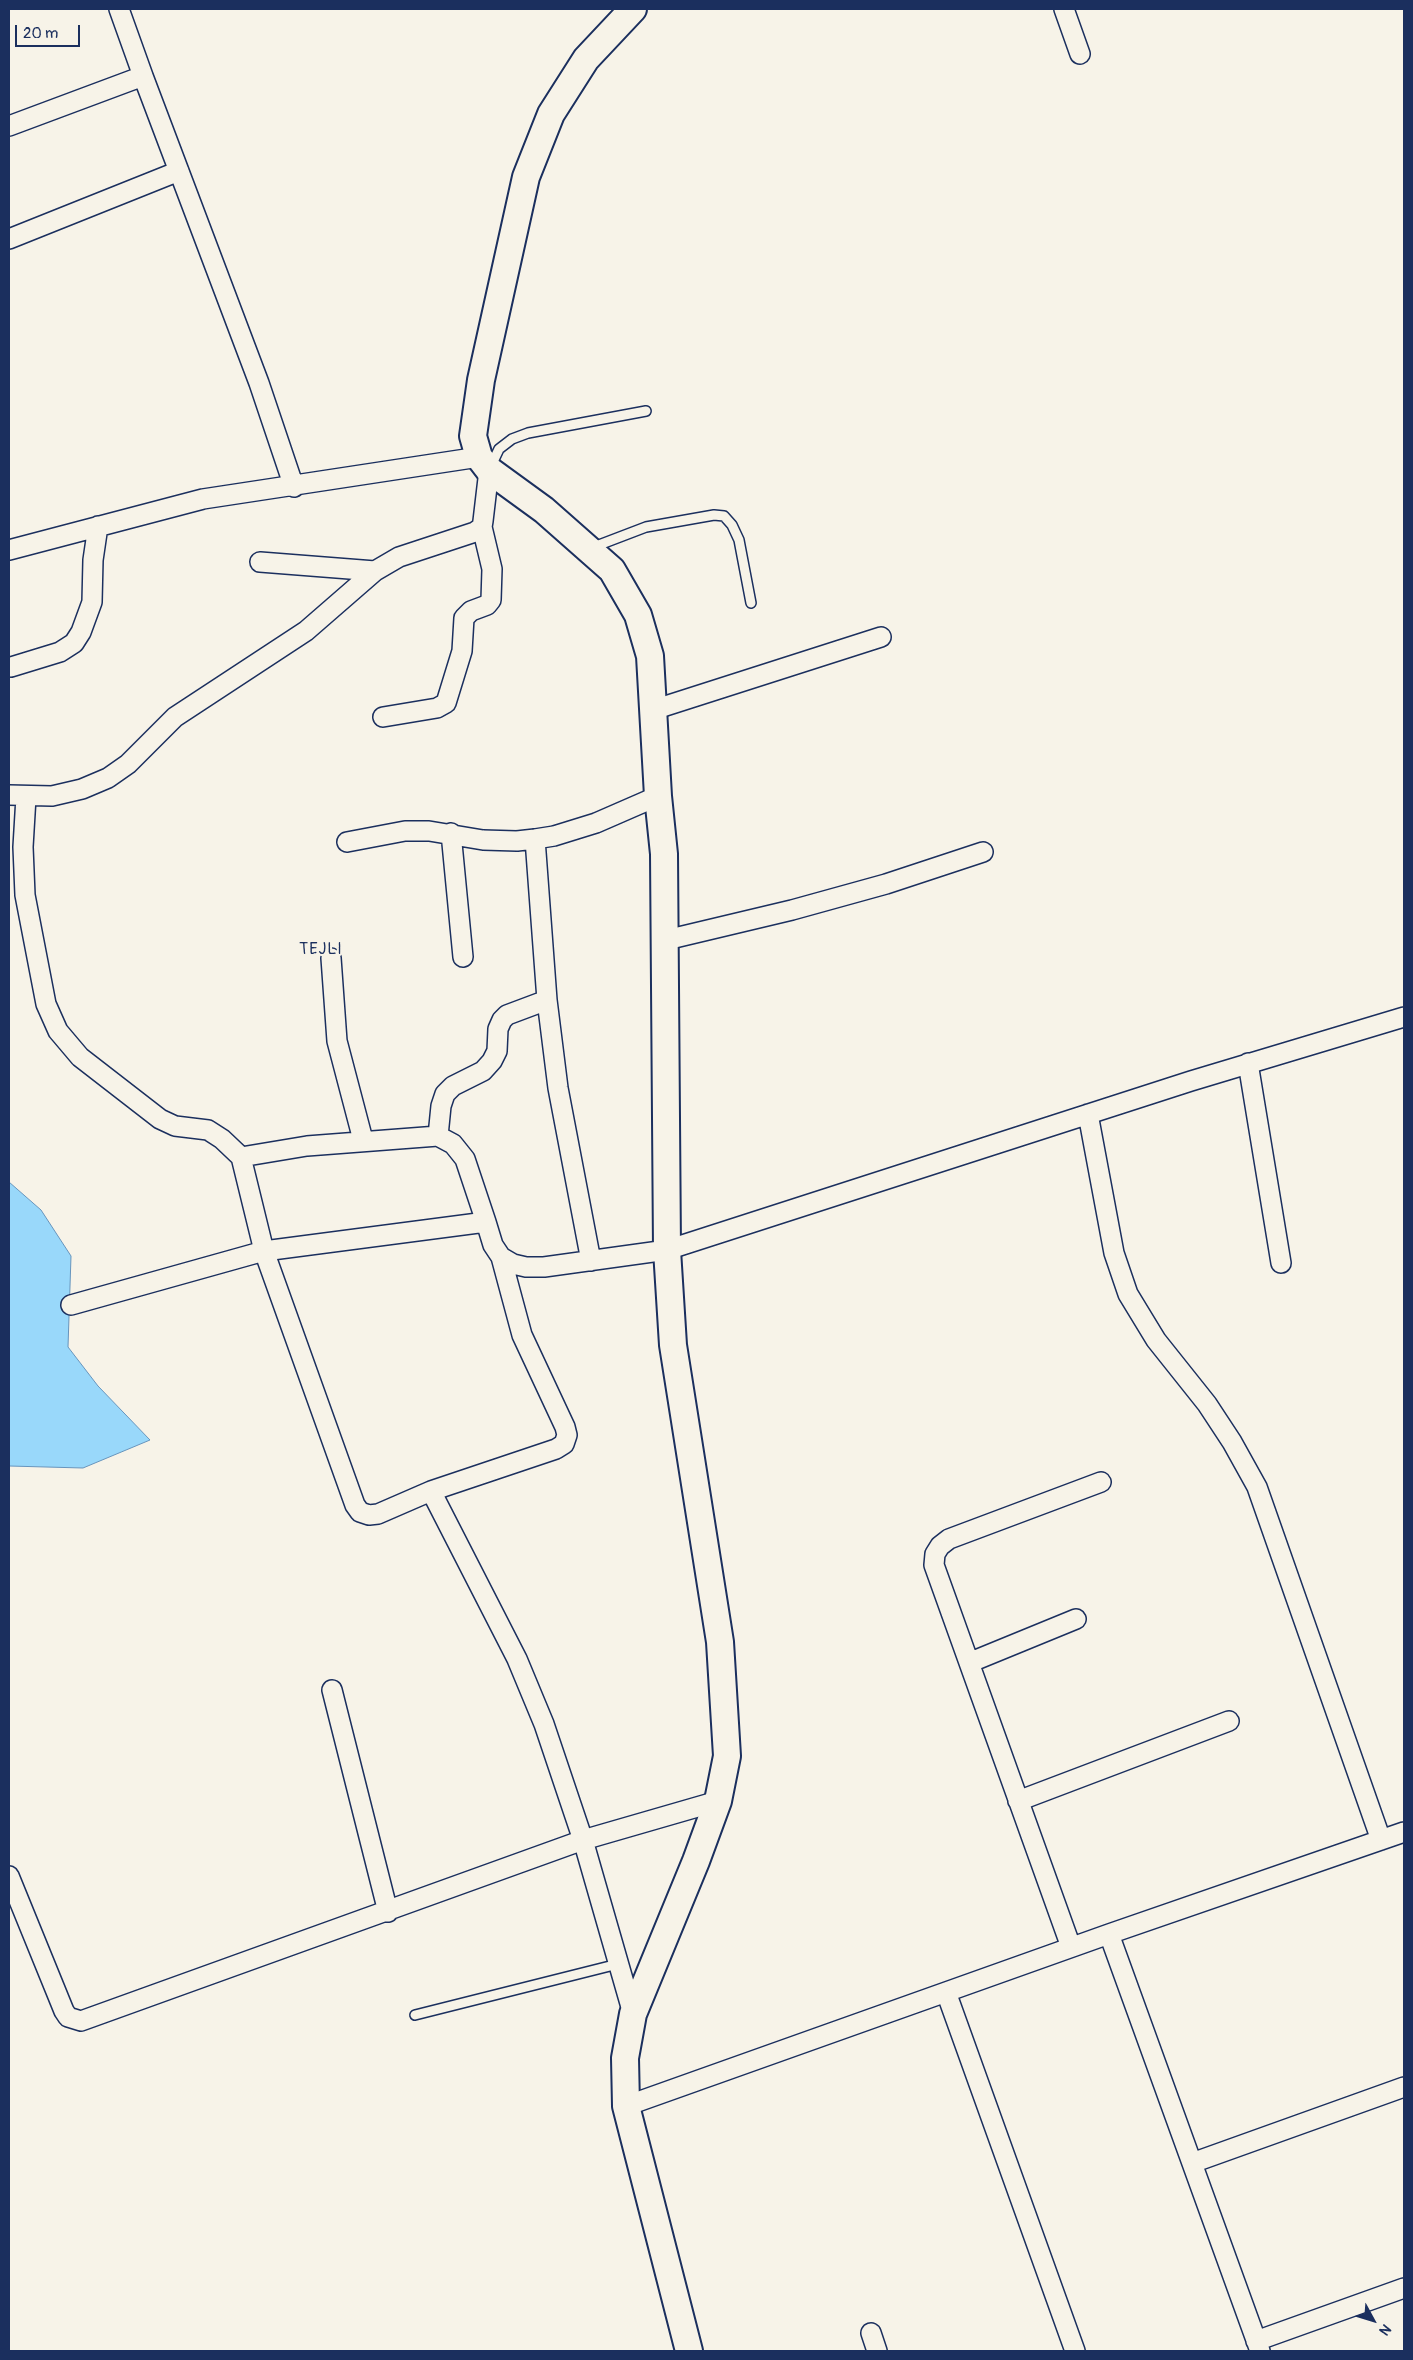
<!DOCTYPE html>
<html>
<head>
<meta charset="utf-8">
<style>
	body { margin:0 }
	#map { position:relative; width:1413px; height:2360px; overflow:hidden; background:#f7f3e8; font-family:Pangolin,sans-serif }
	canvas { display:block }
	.frame { position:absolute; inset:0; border:10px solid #1b2f5e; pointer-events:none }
	.north { position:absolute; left:1348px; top:2295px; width:50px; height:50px; -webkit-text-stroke:4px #f7f3e8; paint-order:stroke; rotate:129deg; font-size:14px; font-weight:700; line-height:20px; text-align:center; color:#1b2f5e }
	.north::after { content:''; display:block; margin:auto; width:18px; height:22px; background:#1b2f5e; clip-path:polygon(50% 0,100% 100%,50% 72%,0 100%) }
	.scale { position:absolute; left:15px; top:25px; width:65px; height:22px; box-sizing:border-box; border:2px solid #1b2f5e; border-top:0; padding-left:6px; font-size:15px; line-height:18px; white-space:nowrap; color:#1b2f5e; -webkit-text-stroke:4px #f7f3e8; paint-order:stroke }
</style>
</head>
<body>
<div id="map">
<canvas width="1413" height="2360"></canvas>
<div class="frame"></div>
<div class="north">N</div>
<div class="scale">20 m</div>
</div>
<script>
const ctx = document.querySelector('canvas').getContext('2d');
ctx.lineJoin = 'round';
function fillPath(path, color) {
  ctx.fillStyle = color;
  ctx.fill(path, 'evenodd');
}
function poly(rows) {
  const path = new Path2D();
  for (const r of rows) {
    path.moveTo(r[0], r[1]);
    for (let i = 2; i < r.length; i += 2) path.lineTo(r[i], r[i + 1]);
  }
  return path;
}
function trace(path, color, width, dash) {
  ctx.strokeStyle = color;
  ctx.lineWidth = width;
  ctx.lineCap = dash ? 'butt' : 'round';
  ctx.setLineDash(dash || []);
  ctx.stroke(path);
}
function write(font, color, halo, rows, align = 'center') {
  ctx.font = font + ' Pangolin,sans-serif';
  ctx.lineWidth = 4;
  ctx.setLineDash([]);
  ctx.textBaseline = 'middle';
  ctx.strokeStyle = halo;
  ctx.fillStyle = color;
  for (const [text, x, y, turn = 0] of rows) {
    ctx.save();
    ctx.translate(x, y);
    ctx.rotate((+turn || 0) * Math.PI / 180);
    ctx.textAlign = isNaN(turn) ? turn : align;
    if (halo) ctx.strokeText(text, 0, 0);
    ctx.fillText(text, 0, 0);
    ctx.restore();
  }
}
const water = poly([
	[9,1182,41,1210,71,1256,68,1347,98,1386,150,1440,83,1468,9,1466,9,1182]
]);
fillPath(water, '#99d8fa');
trace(water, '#6794bc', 1);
const lane = poly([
	[491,466,499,449,512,439,528,433,646,411],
	[591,548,646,527,714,515,724,516,732,525,739,540,751,603],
	[415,2015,618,1964]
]);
const street = poly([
	[119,9,143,76],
	[1064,9,1080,54],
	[9,126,143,76,259,383,294,487],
	[9,239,179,171],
	[9,550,203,499,479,457],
	[260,562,375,571],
	[11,667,60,652,74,643,81,632,92,602,93,560,98,526],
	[653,710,881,637],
	[383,717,437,708,446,703,462,651,464,618,471,611,487,605,491,600,492,569,482,527],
	[9,795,52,796,82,789,108,778,128,764,175,717,306,631,375,571,399,557,475,532,482,527,483,521,489,470],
	[26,797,23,847,25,895,46,1004,58,1031,80,1057,160,1119,175,1126,208,1130,222,1139,241,1157,307,1146,438,1136,453,1144,465,1159,486,1222],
	[451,833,463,957],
	[535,839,547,1000,558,1088,591,1261],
	[347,842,405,831,429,831,483,840,517,841,535,839,554,836,596,823,658,796],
	[666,940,792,910,886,884,983,852],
	[331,958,337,1041,363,1140],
	[1248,1063,1281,1263],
	[1088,1114,1114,1253,1128,1294,1156,1340,1207,1404,1232,1442,1257,1487,1381,1840],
	[438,1136,441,1106,445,1094,453,1086,483,1071,492,1061,497,1051,498,1029,502,1020,507,1015,547,1000],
	[241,1157,264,1251,355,1505,360,1512,369,1515,378,1514,431,1491,556,1449,564,1444,567,1435,565,1427,522,1335,501,1257],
	[71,1305,264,1251,486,1222,493,1245,501,1257,513,1264,526,1267,544,1267,667,1250,1191,1081,1404,1017],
	[431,1491,517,1659,544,1724,583,1840,633,2014],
	[971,1662,1076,1619],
	[332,1690,388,1912],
	[1018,1801,1229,1721],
	[9,1876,64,2011,68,2017,81,2021,583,1840,718,1801],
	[1109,1934,1260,2351],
	[1071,1947,934,1565,935,1554,940,1546,949,1539,1101,1482],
	[946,1992,1075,2351],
	[626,2106,1109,1934,1404,1832],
	[1192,2163,1404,2087],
	[871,2333,877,2351],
	[1256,2341,1404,2288]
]);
const secondary = poly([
	[633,9,586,59,551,114,526,177,481,380,473,436,479,457,489,470,544,510,612,570,638,615,650,656,658,796,664,854,667,1250,673,1345,720,1642,727,1756,718,1801,696,1861,633,2014,625,2058,626,2106,689,2351]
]);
trace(lane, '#1b2f5e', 12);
trace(street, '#1b2f5e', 22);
trace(secondary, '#1b2f5e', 30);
trace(lane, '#f7f3e8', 9);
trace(street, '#f7f3e8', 19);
trace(secondary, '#f7f3e8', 26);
ctx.letterSpacing = '1px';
write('16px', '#1b2f5e', '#f7f3e8', [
	["TEJLI",321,950]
]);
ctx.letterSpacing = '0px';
</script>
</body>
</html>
